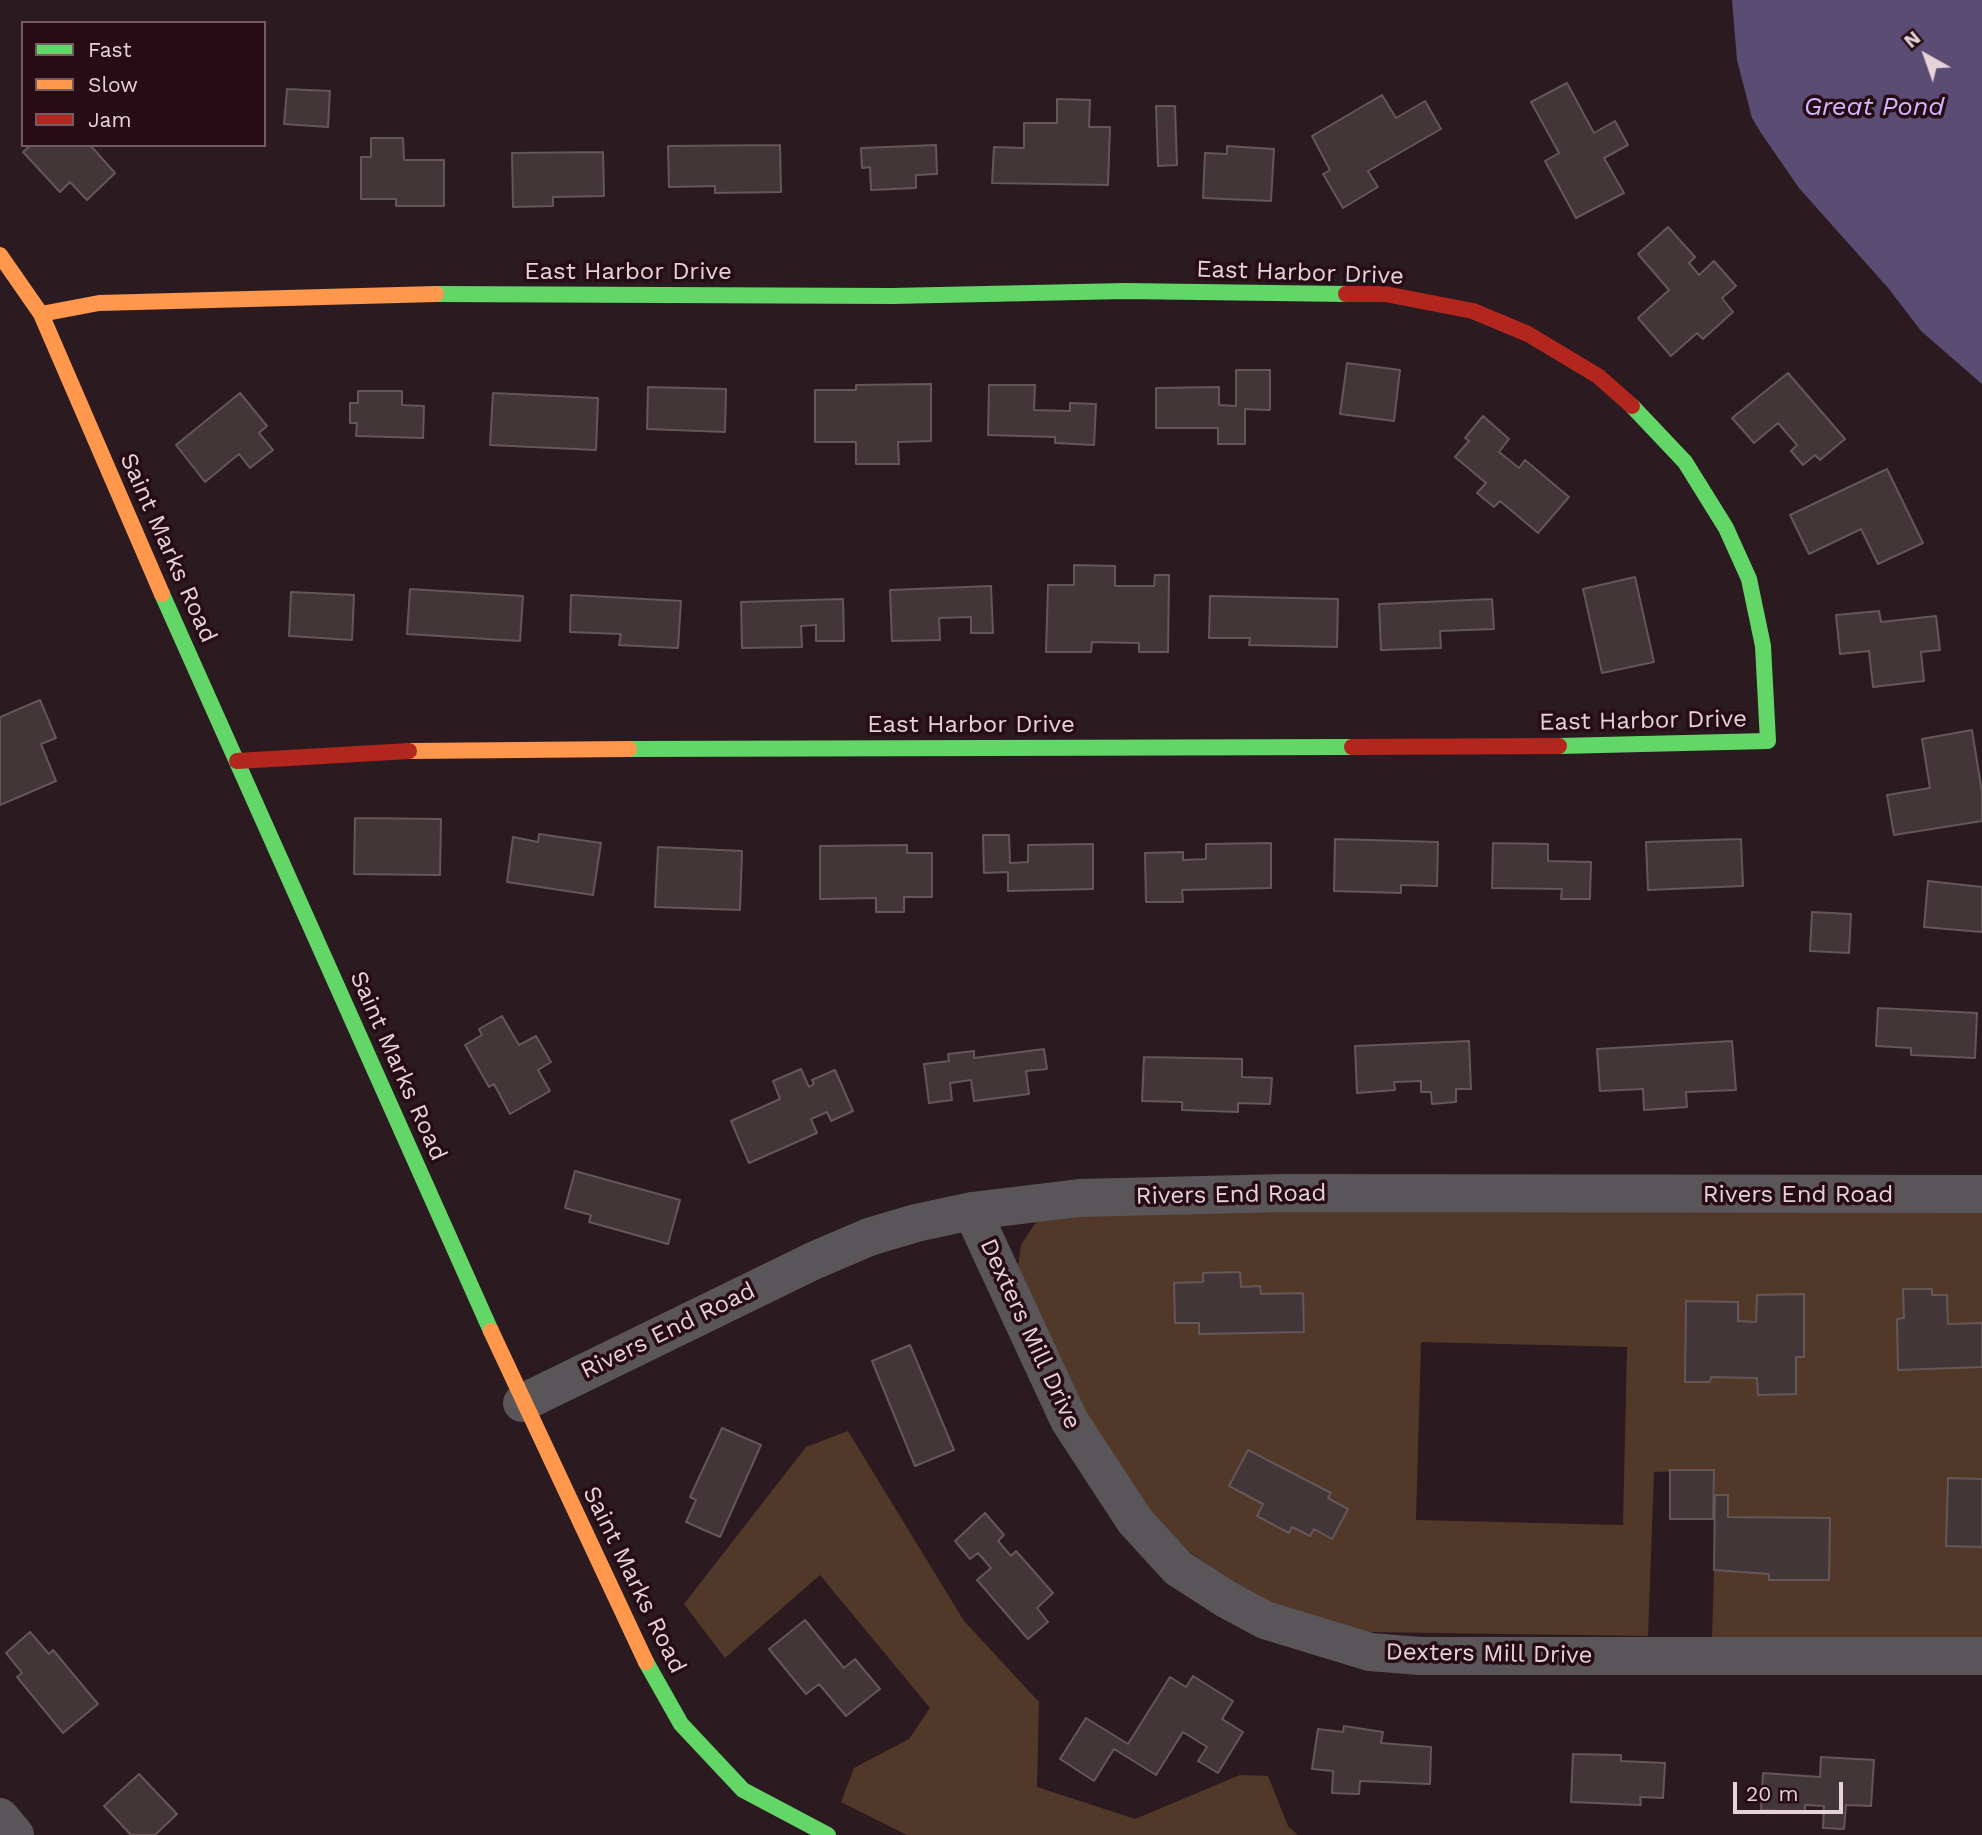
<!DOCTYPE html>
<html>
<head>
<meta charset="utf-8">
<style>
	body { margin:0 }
	#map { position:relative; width:1982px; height:1835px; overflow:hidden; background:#2b1b21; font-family:"Work Sans",sans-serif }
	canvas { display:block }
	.legend { position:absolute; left:21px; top:21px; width:245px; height:126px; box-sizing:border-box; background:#270c16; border:2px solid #735b64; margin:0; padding:9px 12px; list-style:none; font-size:21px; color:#e6d2d8 }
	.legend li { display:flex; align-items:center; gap:14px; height:35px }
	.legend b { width:35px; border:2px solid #735b64 }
	.north { position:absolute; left:1891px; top:21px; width:70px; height:70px; -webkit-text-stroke:5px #270c16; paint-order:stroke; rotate:320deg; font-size:19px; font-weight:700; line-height:28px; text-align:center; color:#e6d2d8 }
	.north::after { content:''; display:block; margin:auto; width:24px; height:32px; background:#e6d2d8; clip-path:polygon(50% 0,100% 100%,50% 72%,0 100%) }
	.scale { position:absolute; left:1733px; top:1782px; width:110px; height:32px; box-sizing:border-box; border:4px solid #e6d2d8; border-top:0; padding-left:9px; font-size:21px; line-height:24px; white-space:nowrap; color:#e6d2d8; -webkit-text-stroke:5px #270c16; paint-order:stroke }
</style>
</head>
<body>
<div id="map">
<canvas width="1982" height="1835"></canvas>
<ul class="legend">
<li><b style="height:9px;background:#63d668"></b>Fast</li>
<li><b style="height:9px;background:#ff974d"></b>Slow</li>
<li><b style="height:9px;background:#b3261e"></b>Jam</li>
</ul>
<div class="north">N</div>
<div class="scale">20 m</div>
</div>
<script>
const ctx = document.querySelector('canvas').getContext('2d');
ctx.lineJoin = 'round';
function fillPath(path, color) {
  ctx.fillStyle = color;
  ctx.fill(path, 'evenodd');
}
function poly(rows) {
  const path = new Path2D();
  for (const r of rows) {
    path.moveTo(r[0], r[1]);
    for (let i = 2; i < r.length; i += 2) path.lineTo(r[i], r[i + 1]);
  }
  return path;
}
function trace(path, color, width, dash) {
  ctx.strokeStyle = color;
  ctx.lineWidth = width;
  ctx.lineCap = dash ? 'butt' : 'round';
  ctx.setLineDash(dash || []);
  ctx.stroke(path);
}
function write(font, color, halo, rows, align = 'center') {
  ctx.font = font + ' "Work Sans",sans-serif';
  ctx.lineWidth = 7;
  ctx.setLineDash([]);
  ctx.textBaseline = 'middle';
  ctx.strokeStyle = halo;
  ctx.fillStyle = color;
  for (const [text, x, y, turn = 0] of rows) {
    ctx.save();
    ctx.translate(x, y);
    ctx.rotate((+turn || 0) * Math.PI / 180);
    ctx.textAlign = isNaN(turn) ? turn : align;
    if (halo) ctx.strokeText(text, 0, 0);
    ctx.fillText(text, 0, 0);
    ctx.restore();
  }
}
fillPath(poly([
	[1982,1210,1982,1638,1712,1638,1714,1570,1769,1574,1769,1580,1830,1518,1728,1517,1728,1495,1715,1495,1713,1470,1654,1472,1648,1636,1368,1632,1297,1617,1223,1576,1187,1550,1141,1501,1081,1405,1018,1268,1021,1245,1034,1225,1042,1218,1069,1212],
	[1421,1342,1627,1347,1623,1525,1416,1520],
	[848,1431,964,1621,1039,1702,1037,1787,1135,1819,1240,1775,1268,1776,1288,1826,1298,1835,907,1835,841,1802,854,1768,909,1739,930,1708,820,1575,725,1658,684,1604,806,1447]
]), '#513828');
fillPath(poly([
	[1732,0,1982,0,1982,384,1921,331,1889,289,1799,188,1761,133,1752,118,1737,60]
]), '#5a4c73');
const building = poly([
	[1567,83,1594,133,1615,121,1628,145,1604,158,1624,193,1576,218,1545,161,1559,153,1531,102,1567,83],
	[287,89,330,91,328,127,284,124,287,89],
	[1382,95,1396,118,1425,101,1441,129,1368,171,1378,187,1343,208,1323,174,1330,170,1312,136,1382,95],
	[1057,99,1090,100,1089,127,1110,127,1108,185,992,183,994,147,1024,148,1024,123,1057,123,1057,99],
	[1156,106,1175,106,1177,165,1158,166,1156,106],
	[371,138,403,138,404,160,444,160,444,206,396,206,396,199,361,199,361,157,371,157,371,138],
	[31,145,90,145,115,173,87,200,70,182,60,192,23,152,31,145],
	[780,145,781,192,715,193,715,186,669,187,668,146,780,145],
	[936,145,937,174,916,175,916,188,871,190,870,167,862,168,861,148,936,145],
	[1227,146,1274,149,1271,201,1203,198,1205,153,1227,154,1227,146],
	[603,152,604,196,553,197,553,206,513,207,512,153,603,152],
	[1668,227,1695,257,1689,263,1699,275,1714,261,1736,286,1722,298,1733,312,1703,339,1697,333,1671,356,1638,318,1669,290,1638,254,1668,227],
	[1347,363,1400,370,1394,421,1340,414,1347,363],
	[1236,370,1270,370,1270,410,1245,409,1245,444,1218,444,1218,428,1156,428,1156,388,1219,387,1219,405,1236,406,1236,370],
	[1788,373,1845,439,1820,460,1815,455,1803,465,1791,451,1797,445,1778,423,1754,443,1732,418,1788,373],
	[931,384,931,441,898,442,899,464,856,464,856,442,815,442,815,390,856,390,856,385,931,384],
	[989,385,1035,385,1034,410,1070,411,1070,403,1096,404,1094,445,1055,443,1055,437,988,435,989,385],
	[648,387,726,389,725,432,647,429,648,387],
	[358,391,402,391,402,405,424,406,423,438,356,436,357,423,350,423,350,403,358,403,358,391],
	[240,393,267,426,259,433,273,450,250,468,239,454,205,482,176,445,240,393],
	[493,393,598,398,596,450,490,445,493,393],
	[1483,416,1509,439,1499,452,1519,468,1525,460,1569,497,1538,533,1500,501,1494,507,1477,493,1486,483,1455,457,1469,441,1465,438,1483,416],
	[1887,469,1923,543,1878,564,1861,529,1809,554,1790,515,1887,469],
	[1074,565,1115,566,1115,586,1154,586,1155,575,1169,575,1168,652,1139,652,1139,643,1092,642,1091,652,1046,652,1048,585,1074,585,1074,565],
	[1635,577,1654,662,1602,673,1583,589,1635,577],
	[991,586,993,633,971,633,971,617,939,618,940,640,892,641,890,590,991,586],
	[410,589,523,596,520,641,407,634,410,589],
	[291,592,354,595,352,640,289,636,291,592],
	[571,595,681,601,678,648,619,645,621,634,570,632,571,595],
	[1210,596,1338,599,1337,647,1249,645,1250,638,1209,638,1210,596],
	[843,599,844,641,816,641,816,625,801,626,802,647,742,648,741,602,843,599],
	[1492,599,1494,629,1440,631,1441,648,1381,650,1379,604,1492,599],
	[1879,611,1881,622,1936,616,1940,650,1921,652,1924,681,1873,687,1869,651,1840,654,1836,615,1879,611],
	[40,700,56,738,41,744,56,781,0,805,0,717,40,700],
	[1972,730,1982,792,1982,821,1894,835,1887,795,1930,788,1922,739,1972,730],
	[355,818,441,819,440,875,354,874,355,818],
	[539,834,601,843,593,895,507,882,513,837,538,842,539,834],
	[983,835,1009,835,1010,863,1028,862,1028,845,1093,844,1093,889,1008,891,1008,872,984,873,983,835],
	[1335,839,1438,842,1437,886,1401,885,1401,893,1334,891,1335,839],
	[1741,839,1743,886,1648,890,1646,842,1741,839],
	[1271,843,1271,888,1182,890,1183,902,1146,902,1145,853,1183,852,1183,860,1206,859,1206,844,1271,843],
	[1493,843,1548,844,1548,861,1591,862,1590,899,1561,899,1562,889,1492,888,1493,843],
	[907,845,907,853,932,853,932,897,904,897,904,912,876,912,876,898,820,899,820,846,907,845],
	[658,847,742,851,740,910,655,907,658,847],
	[1928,881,1982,887,1982,932,1924,927,1928,881],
	[1812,912,1851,914,1849,953,1810,951,1812,912],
	[1878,1008,1977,1013,1975,1058,1911,1055,1911,1048,1876,1046,1878,1008],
	[502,1016,519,1045,536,1036,551,1062,538,1070,550,1091,510,1114,494,1084,489,1087,465,1045,482,1035,479,1029,502,1016],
	[1469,1041,1471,1089,1456,1089,1456,1102,1432,1104,1431,1092,1421,1092,1421,1081,1394,1082,1395,1090,1357,1093,1355,1046,1469,1041],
	[1732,1041,1736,1090,1686,1092,1687,1107,1644,1110,1643,1089,1600,1091,1597,1049,1732,1041],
	[1044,1049,1047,1069,1026,1071,1029,1094,974,1101,971,1080,950,1083,952,1100,929,1103,924,1064,949,1061,948,1054,974,1051,974,1058,1044,1049],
	[1144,1057,1242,1059,1242,1077,1272,1078,1270,1104,1238,1103,1238,1112,1182,1110,1182,1102,1142,1101,1144,1057],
	[801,1069,809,1087,814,1084,812,1080,835,1070,853,1111,831,1121,827,1112,811,1119,817,1133,749,1163,731,1121,780,1099,773,1081,801,1069],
	[575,1171,680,1200,668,1244,589,1222,591,1215,565,1208,575,1171],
	[1240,1272,1241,1287,1260,1286,1261,1294,1303,1293,1304,1332,1199,1334,1199,1323,1175,1323,1174,1283,1203,1282,1203,1273,1240,1272],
	[1903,1289,1932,1289,1932,1295,1947,1295,1948,1324,1982,1323,1982,1367,1898,1370,1897,1319,1904,1318,1903,1289],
	[1804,1294,1804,1357,1796,1357,1796,1394,1758,1395,1757,1378,1711,1377,1710,1382,1685,1382,1686,1301,1738,1302,1738,1321,1756,1322,1757,1295,1804,1294],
	[910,1345,954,1450,915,1466,872,1361,910,1345],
	[722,1428,761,1445,720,1537,686,1522,696,1500,690,1497,722,1428],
	[1248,1450,1331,1493,1328,1498,1348,1509,1332,1539,1314,1529,1310,1536,1292,1527,1289,1533,1257,1516,1263,1504,1229,1486,1248,1450],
	[1670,1470,1714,1470,1713,1519,1670,1519,1670,1470],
	[1948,1478,1982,1479,1982,1547,1946,1546,1948,1478],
	[1715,1495,1728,1495,1728,1517,1830,1518,1829,1580,1769,1580,1769,1574,1714,1570,1715,1495],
	[985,1513,1004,1535,998,1541,1011,1556,1016,1551,1053,1593,1037,1608,1048,1622,1028,1639,977,1580,991,1568,978,1553,970,1559,955,1541,985,1513],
	[805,1620,844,1668,855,1659,880,1689,846,1716,819,1684,806,1694,769,1649,805,1620],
	[30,1632,49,1654,53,1650,98,1704,63,1733,17,1677,22,1673,6,1653,30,1632],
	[1193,1676,1233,1701,1222,1719,1243,1732,1218,1773,1198,1761,1207,1747,1183,1732,1156,1775,1114,1749,1094,1781,1060,1759,1086,1718,1128,1744,1170,1677,1186,1687,1193,1676],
	[1344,1726,1383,1732,1381,1743,1431,1747,1430,1784,1360,1781,1359,1794,1332,1793,1333,1771,1312,1769,1318,1729,1343,1732,1344,1726],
	[1573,1754,1621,1755,1621,1761,1665,1763,1663,1798,1640,1797,1641,1805,1571,1802,1573,1754],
	[1821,1757,1874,1760,1871,1806,1846,1805,1844,1829,1823,1828,1824,1806,1805,1805,1805,1812,1761,1810,1763,1773,1820,1777,1821,1757],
	[139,1774,177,1814,155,1835,131,1835,104,1806,139,1774]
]);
fillPath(building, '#433638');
trace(building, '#655658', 2);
trace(poly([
	[972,1211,1069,1420,1135,1521,1178,1568,1226,1599,1265,1620,1370,1652,1420,1656,1982,1656],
	[522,1403,813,1261,869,1237,916,1223,972,1211,1079,1198,1284,1193,1982,1194],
	[0,1817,15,1835]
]), '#5a5558', 38);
trace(poly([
	[436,294,892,296,1125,291,1346,294],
	[162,594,491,1331],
	[1559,746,1768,741,1763,646,1749,579,1726,528,1685,462,1632,406],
	[629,749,1352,747],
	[646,1662,681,1724,743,1790,828,1835]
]), '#63d668', 16);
trace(poly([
	[0,255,41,314,162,594],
	[41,314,99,303,436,294],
	[409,751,629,749],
	[491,1331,646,1662]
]), '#ff974d', 16);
trace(poly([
	[1346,294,1385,294,1473,311,1528,334,1598,376,1632,406],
	[1352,747,1559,746],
	[237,761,409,751]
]), '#b3261e', 16);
write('24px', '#e6d2d8', '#270c16', [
	["East Harbor Drive",628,272],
	["East Harbor Drive",1300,273,2],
	["Saint Marks Road",168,548,66],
	["East Harbor Drive",1643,721,-1],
	["East Harbor Drive",971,725],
	["Saint Marks Road",398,1066,66],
	["Rivers End Road",1231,1195,-1],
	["Rivers End Road",1798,1195],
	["Rivers End Road",668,1331,-26],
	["Dexters Mill Drive",1030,1334,65],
	["Saint Marks Road",634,1580,64],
	["Dexters Mill Drive",1489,1654,1]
]);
write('italic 26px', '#cfb8fd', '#270c16', [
	["Great Pond",1874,107]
]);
</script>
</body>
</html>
